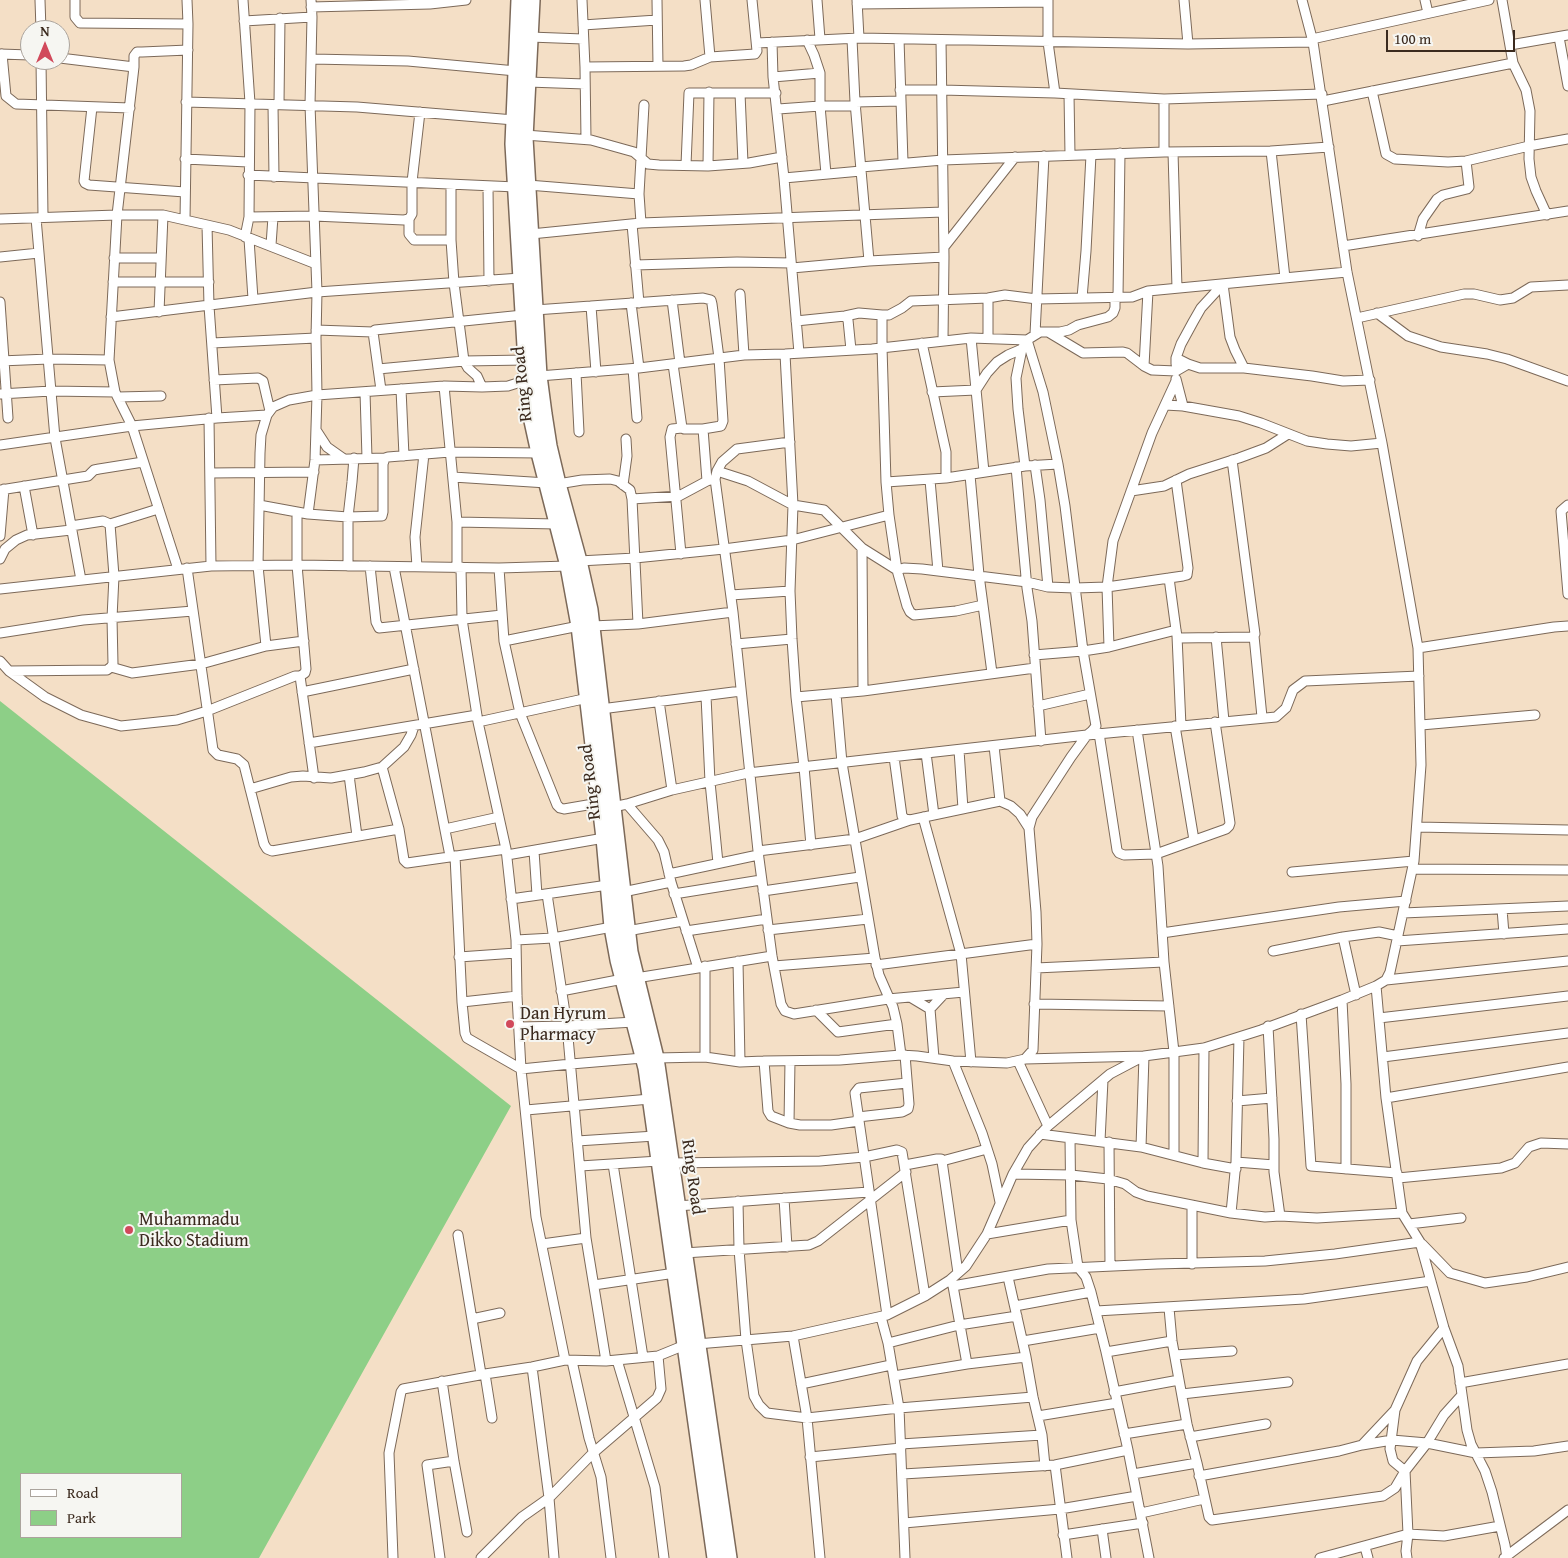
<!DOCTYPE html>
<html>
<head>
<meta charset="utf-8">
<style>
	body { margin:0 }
	#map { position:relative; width:1568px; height:1558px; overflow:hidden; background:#f4dfc6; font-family:"Gentium Book Plus",serif }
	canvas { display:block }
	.legend { position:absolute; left:20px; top:1473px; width:162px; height:65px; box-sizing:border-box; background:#f6f6f2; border:1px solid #aba49d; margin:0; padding:6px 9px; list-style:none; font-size:15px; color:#3b2a1e }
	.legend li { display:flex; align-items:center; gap:10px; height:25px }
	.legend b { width:25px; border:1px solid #aba49d }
	.north { position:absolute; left:20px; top:20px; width:50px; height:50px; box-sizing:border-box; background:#f6f6f2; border:1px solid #aba49d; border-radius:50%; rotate:0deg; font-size:14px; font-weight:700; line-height:20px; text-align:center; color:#3b2a1e }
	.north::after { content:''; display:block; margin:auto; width:18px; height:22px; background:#d1495b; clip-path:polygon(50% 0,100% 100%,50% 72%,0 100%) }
	.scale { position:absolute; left:1386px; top:30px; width:129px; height:22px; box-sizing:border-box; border:2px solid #3b2a1e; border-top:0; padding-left:6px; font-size:15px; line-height:18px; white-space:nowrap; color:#3b2a1e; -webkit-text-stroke:4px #f6f6f2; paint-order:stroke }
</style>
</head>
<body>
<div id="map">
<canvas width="1568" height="1558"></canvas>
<ul class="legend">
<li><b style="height:6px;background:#fff"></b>Road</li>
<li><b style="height:14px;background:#8dcf87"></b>Park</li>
</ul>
<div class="north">N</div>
<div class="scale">100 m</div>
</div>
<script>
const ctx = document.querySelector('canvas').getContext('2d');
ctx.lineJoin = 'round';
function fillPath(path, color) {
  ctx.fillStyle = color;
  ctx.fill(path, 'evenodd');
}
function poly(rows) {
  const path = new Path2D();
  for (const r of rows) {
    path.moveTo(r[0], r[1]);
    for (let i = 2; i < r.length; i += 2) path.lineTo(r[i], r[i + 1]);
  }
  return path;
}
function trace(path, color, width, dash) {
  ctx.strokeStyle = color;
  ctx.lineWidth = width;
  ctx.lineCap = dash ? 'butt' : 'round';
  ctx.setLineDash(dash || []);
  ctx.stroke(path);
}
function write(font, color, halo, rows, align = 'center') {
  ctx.font = font + ' "Gentium Book Plus",serif';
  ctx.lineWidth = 4;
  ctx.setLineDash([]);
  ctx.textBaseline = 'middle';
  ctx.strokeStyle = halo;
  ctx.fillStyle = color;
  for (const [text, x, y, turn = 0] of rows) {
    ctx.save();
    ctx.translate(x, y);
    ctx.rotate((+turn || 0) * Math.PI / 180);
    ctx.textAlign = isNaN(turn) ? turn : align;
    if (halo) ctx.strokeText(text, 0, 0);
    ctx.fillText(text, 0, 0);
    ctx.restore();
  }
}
fillPath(poly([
	[0,701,511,1106,259,1558,0,1558],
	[21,1474,181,1474,181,1537,21,1537]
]), '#8dcf87');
const minor = poly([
	[40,0,41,30],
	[75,0,75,17,80,23,188,24],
	[243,0,250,103,249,217,245,237],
	[582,0,585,67,586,139],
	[657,0,658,66],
	[705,0,710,57],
	[817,0,820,39],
	[857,0,859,38],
	[1048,0,1048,42,1055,93],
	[1184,0,1188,44],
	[1425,0,1428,13],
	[1502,0,1513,63,1526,90,1530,111,1529,159,1531,177,1536,191,1547,215],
	[857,4,1048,2],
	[311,7,430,4,466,0],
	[244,21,312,17],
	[583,25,657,20],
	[530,37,583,39],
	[1559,37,1568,86],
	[852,39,855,102,869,261],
	[899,39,903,162],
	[1312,39,1489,0],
	[807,40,814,55,820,73,820,106,826,174],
	[941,40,944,257,943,340],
	[772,42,773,77,784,178,799,353],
	[757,43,859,38,1188,44,1313,42],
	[1510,45,1568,35],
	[0,54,30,55],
	[2,54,6,96,16,104,130,108],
	[60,58,134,67],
	[312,59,408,61,516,71],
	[41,60,43,217],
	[585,67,684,66,691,65,710,57,755,54,757,51,752,0],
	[773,77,820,73],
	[528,82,585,84],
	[900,90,942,90,1055,93,1164,99,1322,94],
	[1372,91,1386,154,1395,159,1448,162,1466,161,1529,146,1568,139],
	[740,93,743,163],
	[1069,94,1070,155],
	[1164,99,1164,152],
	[1323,101,1513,63],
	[186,102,357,107,514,120],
	[855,102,901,101],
	[279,104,280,18],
	[273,105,274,177],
	[92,107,84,181,85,183,89,185,185,192],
	[778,109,820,106,856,106],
	[525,135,591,140,634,152,648,164,659,165,708,166,749,163,782,157],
	[1271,151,1285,278],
	[1173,152,1177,288],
	[185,159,248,162],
	[686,165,689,93,776,93],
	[708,166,709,92],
	[861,167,943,160,1164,152,1271,151,1329,147],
	[248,175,516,187],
	[784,178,861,171],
	[451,185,451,240,454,283,464,361,468,368,477,376,482,387],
	[528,185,639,194],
	[488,186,489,281],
	[249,217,314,216,404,220,409,219,412,214,412,182,420,112],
	[36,218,55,438,81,580],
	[0,219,117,215,163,215,229,230,316,264],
	[409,219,409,234,414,240,451,240],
	[185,220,188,24,187,0],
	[641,223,639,194,644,105],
	[632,224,639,303],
	[207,225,209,306,217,418],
	[531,234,641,223,943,212],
	[1418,236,1423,219,1437,199,1443,195,1467,189,1469,187,1466,161],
	[249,239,253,299],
	[271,245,273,217],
	[1343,246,1568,211],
	[944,247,1015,157],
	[0,257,39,253],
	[114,258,161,258],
	[635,265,737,262,791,263],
	[792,268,869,261,944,257],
	[113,282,209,282],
	[1223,284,1230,337,1235,350,1244,368],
	[740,294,744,355],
	[1118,297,1120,153],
	[988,298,988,338],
	[1082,298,1086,251,1091,155],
	[672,300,680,363],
	[0,302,8,418],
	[631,303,639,368],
	[591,306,596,372],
	[535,310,703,298,711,300,712,304,719,358,723,421,721,426,703,429,684,429,682,428,673,364],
	[159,312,163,215],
	[1377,313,1408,336,1441,347,1487,354,1507,359,1568,381],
	[882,315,882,347,886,482,889,515,897,570,907,606,910,612,914,615,956,611,983,605,979,575,970,475],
	[845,316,848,320,851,350],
	[111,317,317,292,521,278],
	[1357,318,1464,294,1474,294,1500,300,1513,298,1531,287,1568,285],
	[796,321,845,316,859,313,882,315,889,315,902,308,911,301,988,298,1005,295,1037,299,1132,297,1148,291,1347,272],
	[316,330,373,332],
	[1048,332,1083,353,1123,352,1127,353,1144,366,1152,370,1176,371,1188,364],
	[1035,334,1044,156],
	[971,338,984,472],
	[212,343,316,338],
	[922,343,946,452,946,478],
	[785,354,793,505,790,591,792,639,796,697,804,767,811,845],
	[1176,358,1188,364,1200,368,1244,368,1312,376,1343,381,1370,380],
	[0,361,49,359,109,360],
	[1176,364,1176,358,1181,344,1193,322,1201,308,1223,284],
	[1144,366,1148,291],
	[378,369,464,361,526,360],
	[633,369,637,418],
	[576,373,579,432],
	[539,376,639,368,744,355,785,354,872,349,971,338,1027,340,1040,332,1060,332,1069,330,1078,325,1108,317,1113,313,1115,308,1115,297],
	[1176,379,1183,406],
	[214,380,258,378,263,381,270,411],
	[444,386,457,522,457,568],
	[401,389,404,456],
	[381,390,373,332,375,330,523,315],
	[365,392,367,458],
	[932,392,976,390,987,373,997,362,1008,355,1022,349],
	[0,394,51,391,115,392],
	[118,397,161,396],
	[1165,405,1183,406,1239,416,1261,423,1307,441,1327,444,1351,446,1382,443],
	[209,418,211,566],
	[703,429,707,481],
	[316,430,327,447,344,459],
	[790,442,737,449,722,462,717,471,715,479,733,612,758,851,772,956,781,1004,785,1011,794,1014,888,999,964,992],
	[0,445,132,426,217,418,267,415],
	[315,460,385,458],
	[1035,465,1040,500,1048,587],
	[1025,466,1018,409,1016,378,1022,349,1027,340],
	[1016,467,1027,588,1032,621,1041,741],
	[717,471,748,481,793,505,824,510,862,548,897,570,904,568,922,569,1027,582,1048,587,1075,588,1107,587,1183,576,1187,575,1188,568,1176,480],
	[210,473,314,472],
	[453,477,547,483],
	[930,480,938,571],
	[886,482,946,478,1025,466,1058,464],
	[558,484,582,480,610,479,618,481,630,490,632,499,638,624],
	[623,485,627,456,626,439],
	[24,486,33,535],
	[0,490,88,476,94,470,99,469,143,462],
	[1131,491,1164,486,1189,474,1239,458,1266,448,1288,434],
	[632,499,679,496,707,481,715,479],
	[259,505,308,514,348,517,382,516,383,512,383,464,385,458,388,457,450,452,539,453],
	[1568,505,1561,511,1568,594],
	[297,512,297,565,306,669,305,673,300,676],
	[308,514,315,460,317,395,316,338,317,292,310,105,312,17,311,0],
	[457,522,557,524],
	[71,526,103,521,110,524,158,509],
	[0,536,4,489],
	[862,548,863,691],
	[681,554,670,437,672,429,682,428],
	[0,559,5,549,16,540,27,535,71,530],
	[579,561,635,558,724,549,792,540,889,515],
	[348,566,348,517,352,482,354,458],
	[370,566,376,622,379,628,502,615],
	[394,567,450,856],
	[417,567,415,537,424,454],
	[461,567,462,619,478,722,506,849,516,940,517,996,521,1069,536,1217,565,1360],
	[187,568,213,750,218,755,237,759,244,765,264,844,267,849,272,851,399,829],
	[499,568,504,641,520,713,557,805,560,808,564,809,599,803],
	[178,569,132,426,115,392,109,360,117,215,134,67,134,56,137,52,142,52,188,50],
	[1169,578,1176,630,1177,636,1180,638,1252,637,1255,634,1232,460],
	[0,589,211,566,297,565,499,568,568,566],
	[731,595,790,591],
	[983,605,992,673],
	[592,626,638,624,733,612],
	[0,633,83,620,193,611],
	[1177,636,1181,726],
	[1254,636,1262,717],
	[1216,637,1224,721],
	[504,641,579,626],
	[736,644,792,639],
	[266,646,258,566,260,453,261,435,267,415,273,407,289,400,317,395,444,386,482,387,508,386,527,380],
	[1109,647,1107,587,1113,541,1152,433,1176,381],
	[1418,648,1554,627,1568,626],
	[1034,655,1083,651,1109,647,1176,630],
	[0,661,9,671,45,697,81,715,121,726,177,720,207,711,295,676,300,676,314,778],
	[111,667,132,673,201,664,266,646,304,641],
	[9,671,107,670,111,667,113,664,112,618,114,576,110,524],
	[302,692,414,669],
	[836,694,842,763,875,958,879,975,893,1007,897,1024,901,1055],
	[706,696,710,782,718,863],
	[796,697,863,691,1035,668],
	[659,701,672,790],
	[1038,706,1090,694],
	[601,709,741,691],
	[478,722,588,698],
	[1421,725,1535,715],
	[1175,726,1194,840],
	[1137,730,1158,866,1164,962,1174,1052,1174,1155],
	[1099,733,1117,850,1119,853,1124,855,1156,854,1226,829,1229,826,1230,823,1215,722],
	[309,743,477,715],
	[994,746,1000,801],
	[959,750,963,809],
	[926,753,934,815],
	[894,757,902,816,905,819,910,820],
	[382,767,399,829,404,860,407,863,506,849],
	[349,775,357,836],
	[250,789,291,777,303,776,331,778,364,772,382,767,404,747,411,735,414,726],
	[627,804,658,840,664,852,671,882,698,968],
	[613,807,627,804,672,790,748,773,1087,735,1276,717,1286,708,1293,690,1305,681,1419,676],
	[923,817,961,954,971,1062],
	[1417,827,1568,830],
	[445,829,499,817],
	[534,851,537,895],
	[758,851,855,839,910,820,1000,801,1011,806,1020,814,1029,828],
	[507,855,604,838],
	[455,856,462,1002,465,1033,467,1038,521,1069,571,1064,643,1058],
	[1413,869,1568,870],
	[1292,872,1414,861],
	[669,874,758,855],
	[763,891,860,877],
	[623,892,671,882],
	[547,894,567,1026,586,1238,606,1361],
	[674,894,761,880],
	[511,899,608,885],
	[1502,909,1504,934],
	[1403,913,1568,906],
	[768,930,868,919],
	[627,931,683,921],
	[686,931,767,919],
	[1162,933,1339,907,1406,901],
	[1343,937,1356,995],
	[516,940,553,938,612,927],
	[1397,941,1568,929],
	[1273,951,1343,937,1379,932,1398,936],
	[459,957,516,953],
	[738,961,740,1062],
	[876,965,1037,944],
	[705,966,705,1057],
	[774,966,875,958],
	[1036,968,1164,962],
	[636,978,772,956],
	[1386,980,1568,961],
	[1376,986,1386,1098,1402,1213,1420,1242,1444,1328,1458,1366,1467,1430,1471,1444,1485,1471,1492,1492,1505,1545,1507,1558],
	[561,991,623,979],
	[910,997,930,1009],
	[1342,1000,1346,1084,1346,1169],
	[462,1002,517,996],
	[1034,1004,1169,1006],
	[816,1010,838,1032,897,1024],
	[1301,1014,1311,1166,1397,1173],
	[1379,1018,1568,996],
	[1268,1026,1274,1139,1274,1172,1280,1216],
	[519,1027,567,1026,634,1022],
	[1383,1057,1568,1033],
	[656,1058,705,1057,740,1062,764,1061,840,1060,901,1055,917,1056,953,1061,1007,1063,1025,1059,1033,1050,1037,944,1036,912,1029,828,1032,817,1071,757,1087,735,1092,731,1096,726,1083,651,1065,506,1058,464,1043,392,1027,340],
	[934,1058,930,1009,944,994],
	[1025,1059,1144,1056,1141,1147],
	[764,1061,768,1111,771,1116,789,1123,800,1125,831,1125,859,1121],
	[953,1061,982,1133,992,1164,1000,1202],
	[1018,1061,1048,1126],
	[1386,1098,1568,1067],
	[1237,1101,1272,1098],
	[526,1110,650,1099],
	[858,1117,902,1112,908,1109,909,1104,905,1055],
	[789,1123,790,1061],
	[1040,1134,1141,1147,1203,1163,1236,1169],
	[1070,1138,1071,1220,1078,1267,1086,1277,1091,1292,1106,1352,1128,1450,1149,1558],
	[577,1141,655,1136],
	[1100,1141,1103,1080],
	[1109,1142,1110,1266],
	[942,1161,987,1149],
	[1236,1162,1274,1165],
	[670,1163,820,1161,864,1157,897,1150,902,1152,925,1296],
	[1203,1163,1204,1048],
	[613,1164,643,1357],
	[905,1165,937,1159,941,1159,942,1161,958,1273],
	[580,1166,659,1161],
	[1013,1174,1071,1175,1108,1179,1125,1184,1136,1192,1147,1196,1231,1213,1265,1217,1280,1216,1317,1218,1402,1213],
	[1398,1178,1501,1168,1515,1163,1529,1147,1541,1143,1568,1144],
	[784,1198,787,1247],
	[738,1201,739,1249,746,1340,754,1396,759,1405,767,1413,807,1418,899,1408,1033,1397],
	[1192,1205,1192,1264],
	[677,1206,869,1192],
	[1231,1213,1236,1162,1239,1037],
	[1409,1224,1461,1218],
	[987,1234,1071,1220],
	[458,1235,481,1374],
	[542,1244,586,1238],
	[1422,1244,1450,1273,1485,1283,1527,1277,1568,1267],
	[684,1253,809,1245,818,1241,906,1172],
	[951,1282,953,1286,967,1364],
	[594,1285,675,1273],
	[953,1286,1048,1269,1157,1264,1265,1261,1335,1254,1420,1242],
	[1015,1306,1091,1292],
	[1169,1308,1172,1341,1187,1424,1197,1463,1209,1517,1212,1520,1383,1496,1395,1488,1405,1471,1427,1443,1444,1415,1462,1395],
	[1096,1311,1304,1299,1431,1281],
	[887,1315,855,1093,859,1088,907,1083],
	[881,1317,888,1343,899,1408,905,1558],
	[472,1319,500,1313],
	[793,1336,807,1418,820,1558],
	[1023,1341,1100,1328],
	[888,1343,959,1325,1017,1316],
	[1106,1352,1172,1341],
	[1175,1355,1232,1351],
	[1026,1357,1033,1397,1042,1435,1045,1466],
	[617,1360,655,1487,664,1558],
	[572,1361,589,1438,601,1477,611,1558],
	[532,1367,549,1498,554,1558],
	[485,1374,492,1418],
	[894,1376,967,1364,1026,1357,1008,1277],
	[442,1381,454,1461,467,1532],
	[1460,1383,1568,1364],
	[801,1384,891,1365],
	[1114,1392,1179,1380],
	[1182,1394,1288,1382],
	[1395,1410,1390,1449,1393,1461,1405,1471,1408,1534,1406,1551,1407,1558],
	[1038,1416,1117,1403],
	[1124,1434,1187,1424],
	[1190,1437,1266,1424],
	[901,1444,1042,1435],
	[1362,1445,1392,1440,1427,1443,1476,1453,1534,1451,1568,1446],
	[810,1457,901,1448],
	[1055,1465,1067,1558],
	[903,1474,1055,1465,1128,1450],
	[1133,1474,1197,1463],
	[1199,1476,1339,1451,1362,1445,1395,1410,1417,1361,1444,1328],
	[1141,1513,1204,1499],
	[904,1523,1060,1509,1137,1496],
	[1102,1529,1106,1558],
	[1063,1535,1143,1523],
	[1365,1547,1368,1558],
	[393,1558,389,1453,401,1392,403,1389,485,1374,532,1367,565,1360,606,1361,658,1356,685,1345,793,1336,887,1315,925,1296,950,1280,966,1266,987,1234,1013,1174,1028,1148,1048,1126,1110,1074,1144,1056,1204,1048,1261,1030,1342,1000,1376,986,1386,980,1390,972,1414,861,1421,765,1418,648,1382,443,1347,272,1313,42,1302,0],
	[440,1558,427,1465,454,1461],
	[481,1558,522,1517,549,1498,593,1453,657,1398,661,1389,658,1356],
	[1320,1558,1408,1534,1444,1536,1500,1526],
	[1504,1558,1568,1510]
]);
const primary = poly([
	[519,0,513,144,527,380,532,421,539,453,568,566,579,626,604,838,612,927,618,960,646,1068,715,1558],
	[532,0,525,138,539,376,544,414,549,446,558,484,579,561,590,610,630,952,656,1058,729,1558]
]);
trace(minor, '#7c6959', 11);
trace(primary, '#7c6959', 18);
trace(minor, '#fff', 9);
trace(primary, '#fff', 15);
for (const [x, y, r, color] of [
	[510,1024,5,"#d1495b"],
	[129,1230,5,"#d1495b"]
]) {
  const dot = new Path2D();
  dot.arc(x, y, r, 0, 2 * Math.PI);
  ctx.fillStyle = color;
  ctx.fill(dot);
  trace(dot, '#f6f6f2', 2);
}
write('18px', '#3b2a1e', '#f6f6f2', [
	["Ring Road",523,384,-96],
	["Ring Road",591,782,-97],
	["Ring Road",692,1177,82]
]);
write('18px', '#3b2a1e', '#f6f6f2', [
	["Dan Hyrum",520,1014],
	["Pharmacy",520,1035],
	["Muhammadu",139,1220],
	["Dikko Stadium",139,1241]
], 'left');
</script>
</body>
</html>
